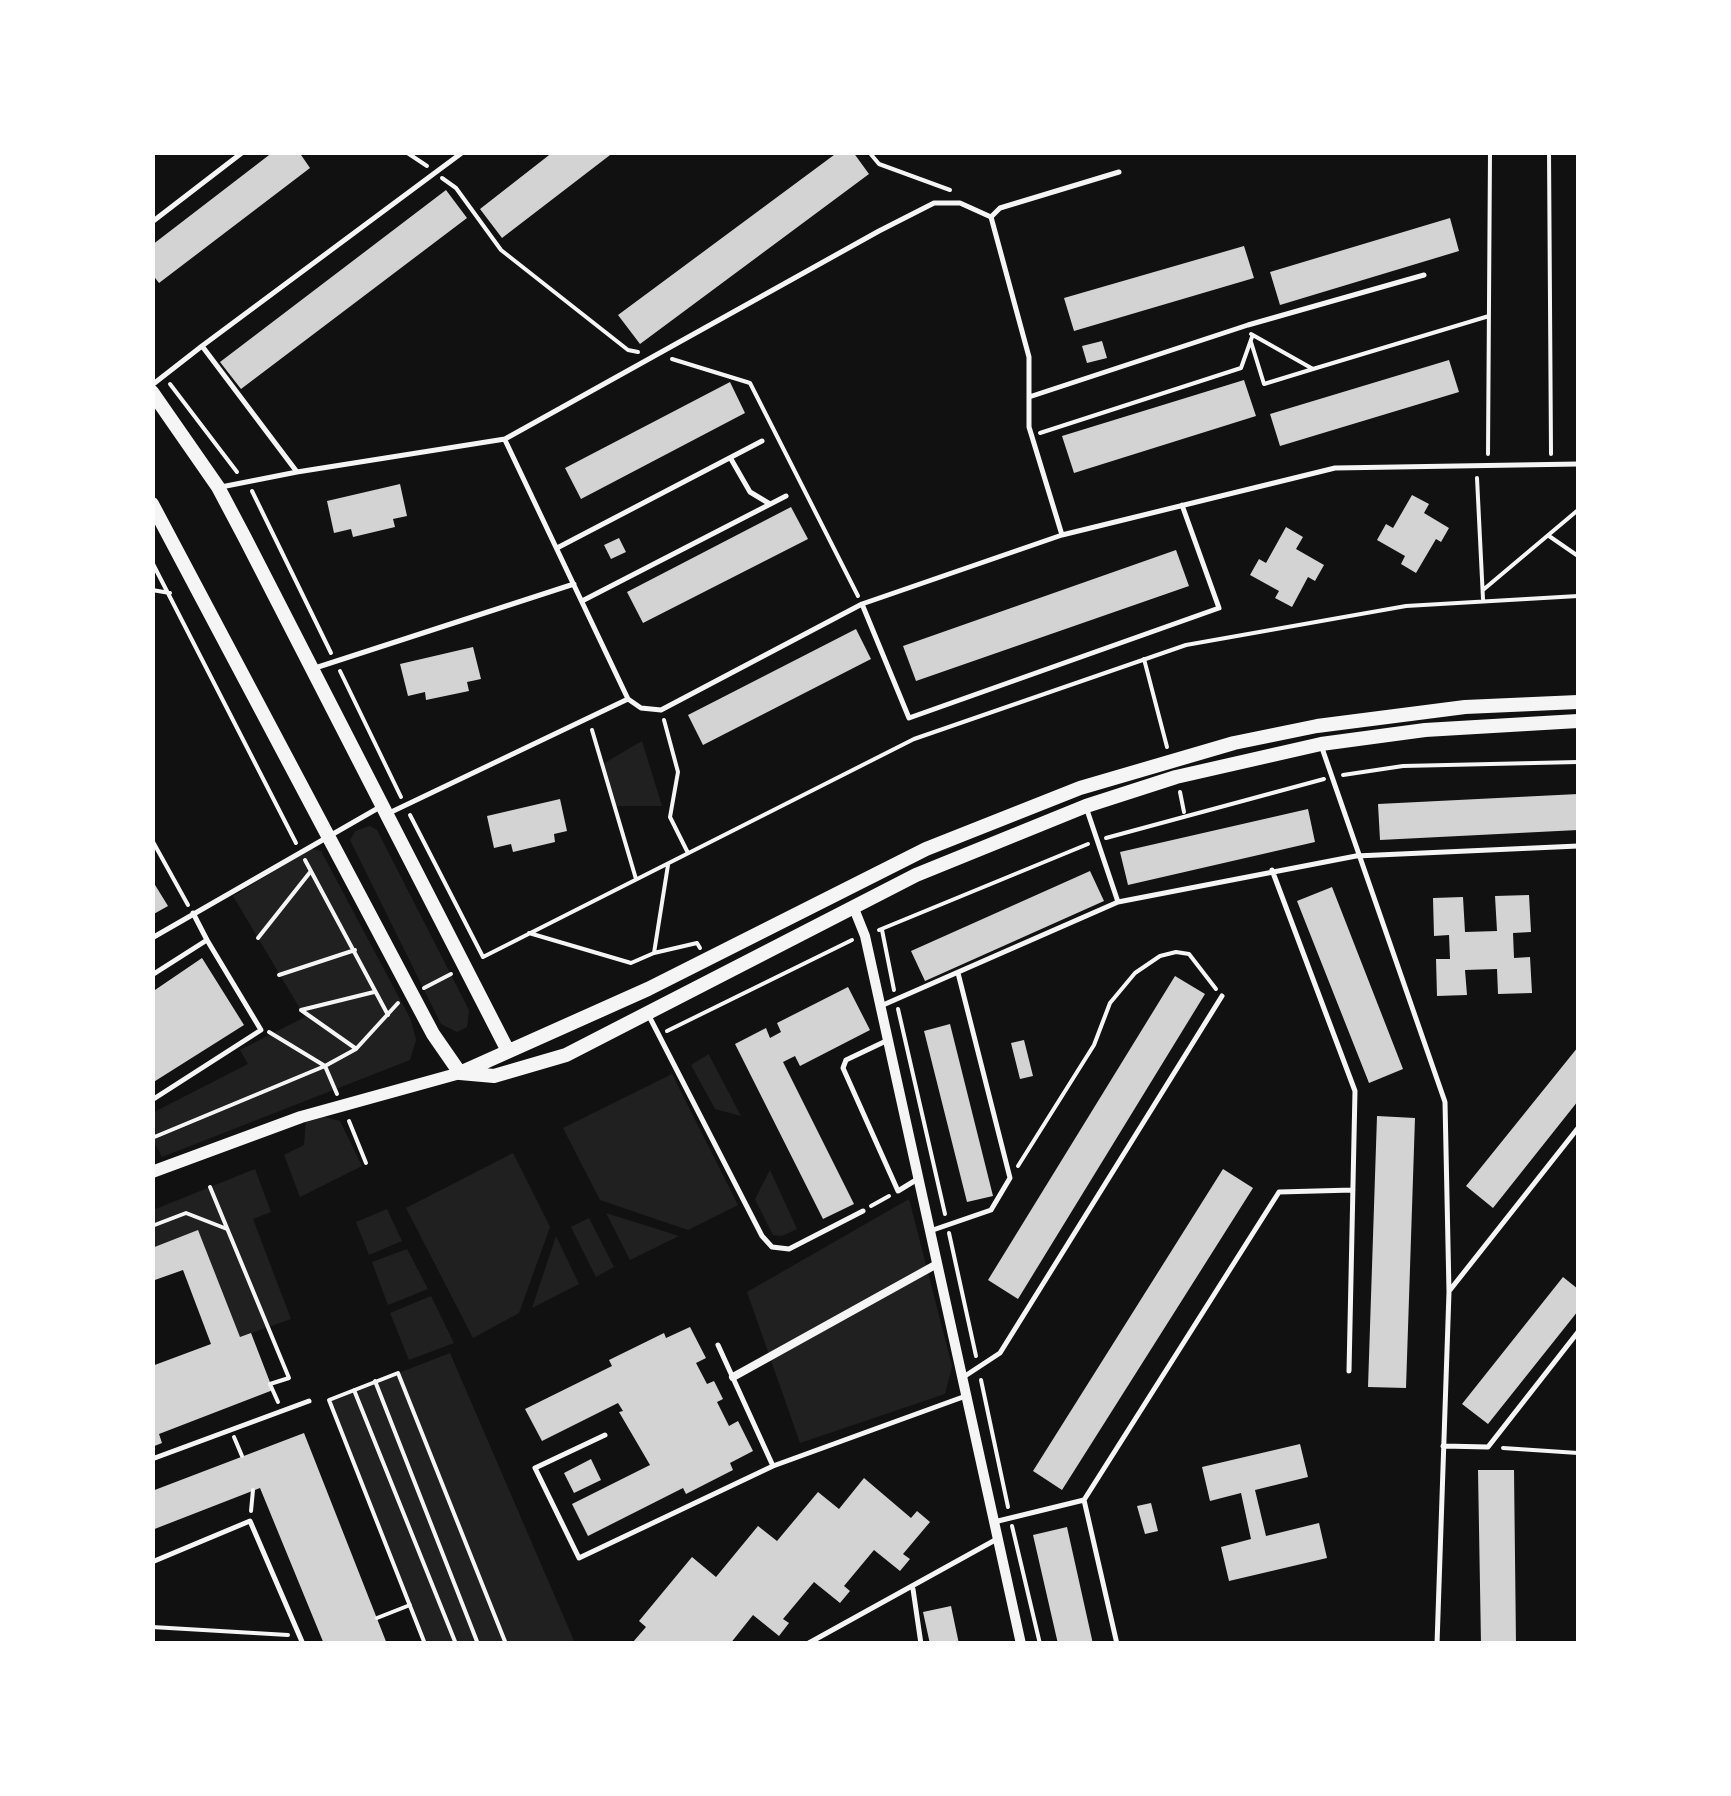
<!DOCTYPE html>
<html>
<head>
<meta charset="utf-8">
<style>
	body { margin:0 }
	#map { position:relative; width:1731px; height:1796px; overflow:hidden; background:#111; font-family:"Sofia Sans Condensed",sans-serif }
	canvas { display:block }
	.frame { position:absolute; inset:0; border:155px solid #fff; pointer-events:none }
</style>
</head>
<body>
<div id="map">
<canvas width="1731" height="1796"></canvas>
<div class="frame"></div>
</div>
<script>
const ctx = document.querySelector('canvas').getContext('2d');
ctx.lineJoin = 'round';
function fillPath(path, color) {
  ctx.fillStyle = color;
  ctx.fill(path, 'evenodd');
}
function poly(rows) {
  const path = new Path2D();
  for (const r of rows) {
    path.moveTo(r[0], r[1]);
    for (let i = 2; i < r.length; i += 2) path.lineTo(r[i], r[i + 1]);
  }
  return path;
}
function trace(path, color, width, dash) {
  ctx.strokeStyle = color;
  ctx.lineWidth = width;
  ctx.lineCap = dash ? 'butt' : 'round';
  ctx.setLineDash(dash || []);
  ctx.stroke(path);
}
fillPath(poly([
	[642,741,662,806,612,806,601,765],
	[370,826,377,830,469,1010,467,1027,457,1032,441,1024,350,840,355,831],
	[311,849,321,851,411,1020,416,1040,410,1060,162,1157,153,1140,152,1113,248,1064,240,1050,305,1017,233,896],
	[709,1054,709,1055,741,1116,715,1109,691,1065],
	[672,1074,738,1205,688,1230,600,1200,563,1128],
	[321,1116,340,1121,362,1166,300,1197,284,1155,304,1145,306,1120],
	[513,1153,550,1227,519,1313,473,1338,406,1208],
	[255,1169,271,1212,253,1219,291,1319,240,1337,198,1231,153,1248,153,1210],
	[770,1170,797,1229,782,1236,773,1235,755,1199],
	[909,1199,952,1366,945,1394,800,1443,747,1292],
	[387,1209,402,1241,369,1255,356,1222],
	[606,1213,679,1236,630,1260],
	[589,1218,614,1267,596,1277,571,1227],
	[556,1236,579,1284,532,1308],
	[407,1249,428,1289,388,1305,372,1262],
	[431,1296,454,1343,409,1360,390,1313],
	[450,1353,575,1643,425,1643,329,1400]
]), '#202020');
fillPath(poly([
	[273,152,299,152,310,168,159,283,152,274,152,245],
	[553,152,614,152,502,238,480,209],
	[838,152,853,152,869,174,640,344,618,315],
	[446,190,467,218,241,389,220,362],
	[1450,218,1459,251,1280,305,1270,272],
	[1244,246,1254,278,1074,331,1064,298],
	[1102,341,1107,358,1087,363,1082,346],
	[1449,360,1459,392,1280,446,1270,414],
	[1244,380,1256,416,1074,473,1062,436],
	[730,382,745,413,581,499,565,468],
	[400,484,407,516,393,519,395,527,353,537,351,529,334,533,327,501],
	[1412,495,1429,504,1424,513,1449,528,1441,542,1436,539,1416,573,1401,564,1405,556,1377,540,1386,524,1393,528],
	[791,507,808,539,643,623,627,592],
	[1286,527,1303,537,1296,549,1324,565,1315,581,1308,577,1292,607,1275,598,1279,591,1250,575,1259,559,1266,563],
	[619,538,626,552,611,559,604,545],
	[1176,550,1189,586,916,681,903,646],
	[856,629,871,659,703,745,688,715],
	[473,647,481,679,467,682,469,691,426,700,425,692,408,696,400,664],
	[1578,794,1578,830,1380,840,1378,804],
	[560,799,567,831,554,834,555,842,513,852,511,844,494,848,487,816],
	[1308,809,1315,842,1128,885,1120,852],
	[1090,871,1104,901,925,981,911,951],
	[152,880,168,906,152,915],
	[1332,887,1403,1069,1369,1083,1297,901],
	[1529,895,1531,932,1513,933,1514,958,1530,957,1532,993,1498,994,1497,969,1465,970,1467,995,1437,996,1436,959,1450,959,1449,935,1434,936,1433,898,1463,897,1465,932,1497,931,1495,896],
	[202,958,244,1025,152,1083,152,992],
	[1175,976,1205,994,1018,1299,988,1280],
	[848,987,870,1030,800,1066,795,1056,783,1062,854,1204,823,1219,735,1044,766,1028,770,1038,781,1032,777,1023],
	[950,1024,993,1196,967,1202,924,1031],
	[1024,1040,1033,1076,1020,1079,1011,1043],
	[1578,1047,1578,1101,1493,1208,1466,1186],
	[1377,1116,1415,1118,1406,1388,1368,1387],
	[1223,1169,1253,1188,1062,1490,1033,1471],
	[198,1230,240,1337,251,1333,273,1390,159,1434,162,1443,152,1447,152,1366,211,1344,183,1270,152,1281,152,1248],
	[1563,1277,1578,1289,1578,1311,1488,1424,1462,1404],
	[690,1327,706,1358,696,1363,707,1384,714,1381,723,1399,717,1402,729,1426,738,1421,753,1451,730,1463,733,1470,686,1494,683,1488,588,1536,572,1504,650,1465,619,1412,623,1411,618,1403,542,1441,525,1409,612,1366,609,1360,664,1333,666,1338],
	[304,1433,387,1644,324,1644,260,1488,152,1530,152,1491],
	[1300,1444,1308,1477,1255,1490,1266,1536,1319,1523,1327,1558,1229,1581,1221,1547,1251,1539,1241,1493,1210,1501,1202,1467],
	[591,1459,601,1480,574,1493,564,1473],
	[1478,1470,1514,1470,1516,1644,1481,1644],
	[864,1478,911,1518,917,1511,930,1522,903,1554,910,1559,900,1571,874,1550,844,1586,850,1591,840,1603,814,1582,783,1619,789,1623,779,1636,753,1615,730,1644,633,1642,646,1627,639,1621,692,1557,716,1577,758,1526,777,1541,818,1492,839,1509],
	[1151,1503,1158,1531,1145,1534,1137,1506],
	[1067,1527,1093,1644,1058,1644,1033,1535],
	[951,1606,959,1644,930,1644,923,1612]
]), '#d3d3d3');
trace(poly([
	[406,152,427,166],
	[869,152,879,164,950,190],
	[1549,152,1551,454],
	[442,178,456,188,501,250,628,350,638,352],
	[1251,334,1313,369,1489,316],
	[1251,342,1264,384,1313,369],
	[672,359,750,383,858,596],
	[170,384,237,472],
	[1040,433,1241,368,1252,337],
	[1488,454,1490,152],
	[1477,478,1483,599],
	[252,491,331,653],
	[1549,536,1578,556],
	[152,562,296,843],
	[152,590,170,593],
	[1483,590,1578,510],
	[1144,659,1167,747],
	[340,671,401,797],
	[664,720,678,772,670,817,688,853],
	[592,730,636,879],
	[1343,775,1403,766,1578,762],
	[1180,792,1184,812],
	[410,815,483,957,914,739,1186,645,1406,606,1578,596],
	[1106,838,1324,779],
	[152,840,188,905],
	[305,860,388,1015],
	[879,930,1088,844],
	[882,930,894,990],
	[529,933,631,963,654,953,668,865],
	[258,938,311,871],
	[654,953,697,943,700,948],
	[279,975,355,950],
	[424,988,451,974],
	[898,1009,945,1214],
	[301,1010,374,992],
	[301,1010,355,1048],
	[667,1031,852,940],
	[269,1032,325,1066,337,1094],
	[349,1121,366,1163],
	[152,1138,325,1066,356,1049,398,1003],
	[1018,1166,1094,1045,1110,1003,1135,973,1160,956,1176,952,1189,954,1216,989],
	[210,1187,289,1378,270,1384,278,1402],
	[871,1206,889,1196],
	[152,1226,186,1213,227,1229],
	[949,1233,976,1356],
	[981,1380,1008,1507],
	[375,1381,478,1644],
	[354,1390,456,1644],
	[234,1437,242,1456],
	[1503,1448,1578,1453],
	[251,1511,253,1490],
	[1012,1526,1040,1644],
	[377,1618,410,1605],
	[152,1627,288,1635],
	[425,1644,329,1400,398,1373,506,1644]
]), '#f5f5f5', 4);
trace(poly([
	[463,152,202,346,297,472,505,439,879,231,934,203,960,203,991,217,1029,357,1029,427,1062,535],
	[991,217,1000,208,1119,172],
	[152,222,243,152],
	[152,385,202,346],
	[1029,397,1248,325,1424,275],
	[505,440,628,699],
	[731,459,750,492,770,504],
	[221,487,297,472],
	[557,548,762,441],
	[582,601,786,496],
	[862,604,909,718,1219,608,1182,505],
	[315,668,574,584],
	[1322,748,1445,1102,1449,1292,1437,1644],
	[1087,810,1118,902],
	[387,814,628,699,641,708,661,710,862,604,1062,535,1335,468,1578,464],
	[1272,870,1355,1091,1349,1371],
	[152,938,380,807],
	[152,975,207,940,193,913],
	[883,1005,1118,902,1356,856,1578,846],
	[649,1016,762,1236,772,1247,789,1249,863,1211],
	[886,1041,846,1060,843,1068,898,1191,916,1180],
	[152,1100,261,1030,207,940],
	[930,1231,991,1210,1010,1178,958,973],
	[1450,1290,1578,1128],
	[718,1345,773,1466],
	[965,1376,1000,1353,1222,996],
	[605,1435,535,1468,579,1558,773,1466,963,1397],
	[1443,1446,1488,1447,1578,1332],
	[152,1459,309,1401],
	[1084,1500,1117,1644],
	[994,1522,1084,1500,1279,1192,1353,1190],
	[152,1562,250,1521,303,1644],
	[913,1589,921,1644],
	[807,1644,997,1539]
]), '#f5f5f5', 5);
trace(poly([
	[733,1377,937,1264]
]), '#f5f5f5', 8);
trace(poly([
	[853,906,865,936,1021,1644]
]), '#f5f5f5', 10);
trace(poly([
	[152,1172,301,1117,460,1073]
]), '#f5f5f5', 12);
trace(poly([
	[152,392,218,487,245,538,507,1049],
	[152,504,433,1034,460,1073],
	[460,1073,648,989,926,849,1080,788,1234,743,1317,726,1465,707,1578,702],
	[460,1073,494,1076,566,1055,916,875,1086,806,1176,777,1321,744,1425,730,1578,721]
]), '#f5f5f5', 14);
</script>
</body>
</html>
